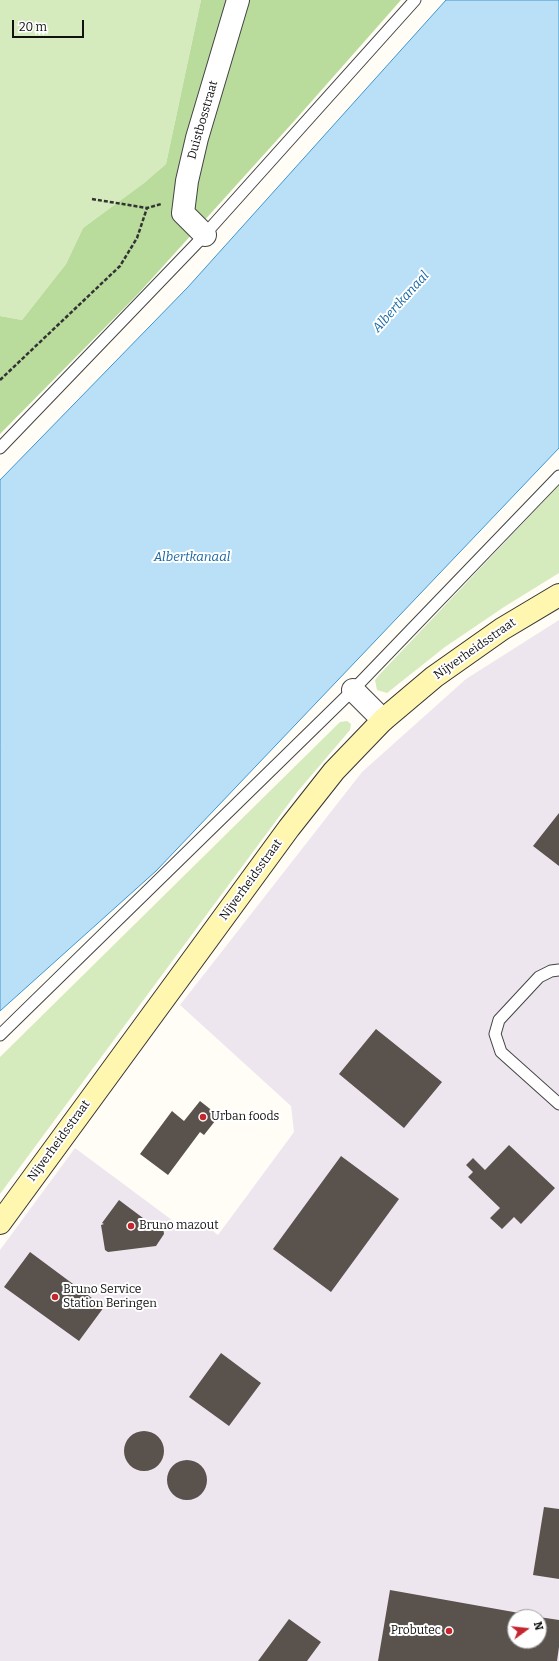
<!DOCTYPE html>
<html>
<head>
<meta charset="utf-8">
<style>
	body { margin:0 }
	#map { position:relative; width:559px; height:1661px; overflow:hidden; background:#fffdf5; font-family:Bitter,serif }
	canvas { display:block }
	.north { position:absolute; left:507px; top:1609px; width:40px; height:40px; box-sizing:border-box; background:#fff; border:1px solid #a0a0a0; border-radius:50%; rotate:75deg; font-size:11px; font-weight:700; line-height:16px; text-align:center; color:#111 }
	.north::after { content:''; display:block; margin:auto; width:14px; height:18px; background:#c4262e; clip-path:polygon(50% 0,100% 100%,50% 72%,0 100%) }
	.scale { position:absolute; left:12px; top:20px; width:72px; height:18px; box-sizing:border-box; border:2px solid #111; border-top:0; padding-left:5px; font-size:12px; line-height:14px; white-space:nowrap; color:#111; -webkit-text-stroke:3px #fff; paint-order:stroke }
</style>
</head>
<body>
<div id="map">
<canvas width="559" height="1661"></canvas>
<div class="north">N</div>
<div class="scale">20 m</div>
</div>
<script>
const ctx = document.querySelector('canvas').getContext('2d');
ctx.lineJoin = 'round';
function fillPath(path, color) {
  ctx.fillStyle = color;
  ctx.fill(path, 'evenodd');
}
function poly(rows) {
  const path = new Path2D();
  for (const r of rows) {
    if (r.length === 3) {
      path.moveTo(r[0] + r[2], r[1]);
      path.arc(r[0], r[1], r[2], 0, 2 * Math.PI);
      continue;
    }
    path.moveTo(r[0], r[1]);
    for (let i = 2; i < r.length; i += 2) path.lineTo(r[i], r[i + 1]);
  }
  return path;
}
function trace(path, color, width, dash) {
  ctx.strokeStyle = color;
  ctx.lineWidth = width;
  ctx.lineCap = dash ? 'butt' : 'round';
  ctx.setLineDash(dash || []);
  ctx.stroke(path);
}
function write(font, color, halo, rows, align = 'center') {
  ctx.font = font + ' Bitter,serif';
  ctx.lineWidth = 4;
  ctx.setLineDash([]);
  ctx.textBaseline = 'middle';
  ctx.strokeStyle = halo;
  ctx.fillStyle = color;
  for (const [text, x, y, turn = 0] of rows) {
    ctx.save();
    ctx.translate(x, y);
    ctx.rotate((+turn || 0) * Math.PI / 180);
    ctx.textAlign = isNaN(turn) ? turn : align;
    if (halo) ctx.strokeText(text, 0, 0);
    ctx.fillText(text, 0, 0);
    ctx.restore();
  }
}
fillPath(poly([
	[559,620,559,1661,0,1661,0,1250,75,1148,180,1226,208,1227,218,1235,294,1132,291,1106,180,1005,362,772,466,679],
	[515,1617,539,1617,539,1641,515,1641]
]), '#eee6ef');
fillPath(poly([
	[0,0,201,0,166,164,144,183,83,228,66,264,22,320,0,316],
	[559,485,559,573,504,607,445,647,387,693,377,690,375,680,379,675],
	[347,721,351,724,350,730,298,791,0,1194,0,1057,340,722]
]), '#d5ebbd');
fillPath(poly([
	[201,0,401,0,296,119,137,295,0,434,0,316,22,320,66,264,83,228,144,183,166,164]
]), '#b9dc9c');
const water = poly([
	[446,0,559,0,559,448,156,871,0,1011,0,480,188,287,446,0]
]);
fillPath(water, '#b9e0f7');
trace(water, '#3f96cf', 1);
fillPath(poly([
	[559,813,559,866,533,846],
	[376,1029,442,1082,404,1128,339,1074],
	[200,1101,219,1116,204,1135,200,1132,168,1175,140,1154,172,1111,184,1121],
	[509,1145,555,1188,521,1224,514,1217,502,1229,490,1218,500,1208,468,1177,473,1172,466,1165,473,1158,485,1170],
	[341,1156,399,1199,331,1292,273,1249],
	[119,1200,151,1224,156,1222,163,1227,164,1234,156,1246,108,1252,105,1250,101,1225,104,1224,102,1223],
	[30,1252,104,1307,79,1341,4,1287],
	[221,1353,261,1383,229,1426,189,1397],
	[144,1451,20],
	[187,1480,20],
	[544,1507,559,1509,559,1579,533,1575],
	[390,1590,536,1616,515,1617,515,1641,539,1641,539,1617,559,1620,559,1647,557,1661,378,1661],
	[289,1619,321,1642,307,1661,258,1661]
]), '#5a524d');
const lane = poly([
	[0,448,197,243,415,0],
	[559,970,551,971,539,977,499,1020,495,1034,501,1052,559,1104],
	[0,1035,353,690,559,476]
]);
const street = poly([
	[205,235,183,213,187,181,197,138,238,0],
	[353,690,383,720]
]);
const secondary = poly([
	[0,1223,289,828,334,771,383,720,434,677,502,629,559,595]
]);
trace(lane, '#444', 13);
trace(street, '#444', 24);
trace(secondary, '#333', 24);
trace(poly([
	[92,199,147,208,161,204],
	[0,380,120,266,137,238,147,208]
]), '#333', 2.5, [4, 2]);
trace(lane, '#fff', 11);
trace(street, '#fff', 22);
trace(secondary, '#fff6b0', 22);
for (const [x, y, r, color] of [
	[203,1117,4,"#c4262e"],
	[131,1226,4,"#c4262e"],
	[55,1297,4,"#c4262e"],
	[449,1631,4,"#c4262e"]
]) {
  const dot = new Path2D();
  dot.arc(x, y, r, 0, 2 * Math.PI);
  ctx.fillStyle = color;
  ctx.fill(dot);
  trace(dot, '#fff', 1.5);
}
write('12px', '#111', '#fff', [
	["Duistbosstraat",203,120,-74],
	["Nijverheidsstraat",475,649,-35],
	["Nijverheidsstraat",251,880,-54],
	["Nijverheidsstraat",59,1141,-54]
]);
write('12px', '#111', '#fff', [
	["Urban foods",211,1117],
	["Bruno mazout",139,1226],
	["Bruno Service",63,1290],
	["Station Beringen",63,1304],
	["Probutec",441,1631,"right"]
], 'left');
write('italic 13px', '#1768a6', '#fff', [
	["Albertkanaal",401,302,-48],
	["Albertkanaal",192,557]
]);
</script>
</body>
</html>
